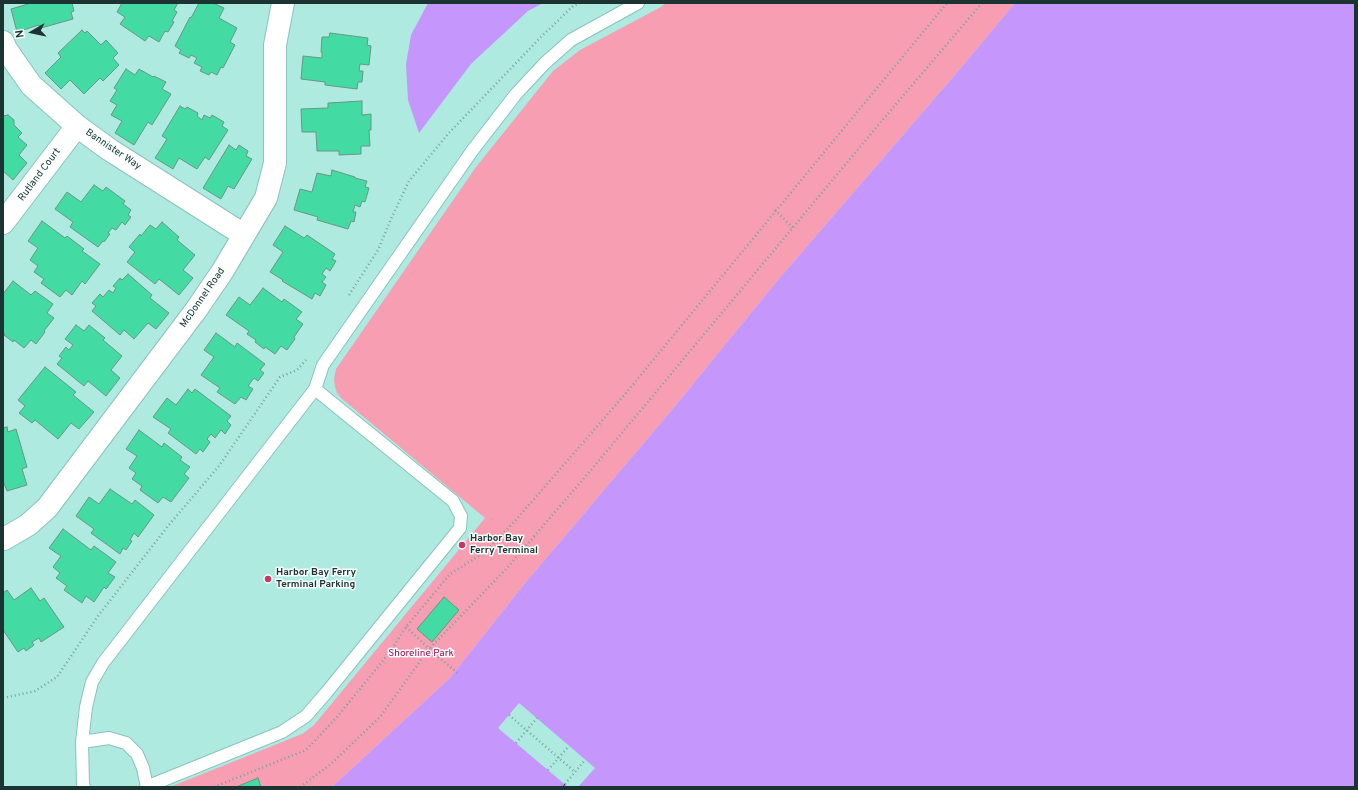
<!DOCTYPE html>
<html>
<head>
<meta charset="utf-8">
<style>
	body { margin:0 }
	#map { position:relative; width:1358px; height:790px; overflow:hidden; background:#afeae1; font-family:Overpass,sans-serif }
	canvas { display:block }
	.frame { position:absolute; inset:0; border:4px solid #1c3431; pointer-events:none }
	.north { position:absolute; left:12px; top:12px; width:40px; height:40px; -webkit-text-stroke:3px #f9fffe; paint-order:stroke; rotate:261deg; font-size:11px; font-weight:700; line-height:16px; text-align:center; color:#1c3431 }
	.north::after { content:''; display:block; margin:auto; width:14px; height:18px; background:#1c3431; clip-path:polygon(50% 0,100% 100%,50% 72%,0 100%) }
</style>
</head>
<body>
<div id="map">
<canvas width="1358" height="790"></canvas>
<div class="frame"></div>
<div class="north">N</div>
</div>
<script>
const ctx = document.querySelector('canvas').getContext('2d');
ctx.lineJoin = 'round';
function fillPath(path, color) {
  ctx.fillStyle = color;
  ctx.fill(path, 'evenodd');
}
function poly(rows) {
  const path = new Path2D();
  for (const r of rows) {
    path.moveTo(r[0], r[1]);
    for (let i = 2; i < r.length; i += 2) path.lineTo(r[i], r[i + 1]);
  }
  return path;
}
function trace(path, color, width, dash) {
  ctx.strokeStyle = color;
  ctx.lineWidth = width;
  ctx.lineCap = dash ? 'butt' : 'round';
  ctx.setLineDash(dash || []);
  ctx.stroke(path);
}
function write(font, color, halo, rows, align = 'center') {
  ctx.font = font + ' Overpass,sans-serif';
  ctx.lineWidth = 3;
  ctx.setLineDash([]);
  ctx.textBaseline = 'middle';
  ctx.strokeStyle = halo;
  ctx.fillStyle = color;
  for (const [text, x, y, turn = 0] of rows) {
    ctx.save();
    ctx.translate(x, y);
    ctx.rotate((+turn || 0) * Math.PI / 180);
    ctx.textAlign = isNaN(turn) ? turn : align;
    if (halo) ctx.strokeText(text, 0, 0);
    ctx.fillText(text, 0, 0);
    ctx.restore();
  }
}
fillPath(poly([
	[666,3,1015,3,960,69,778,280,671,411,521,588,450,678,332,787,170,787,302,734,314,725,485,518,341,398,337,393,335,387,334,379,336,369,476,167,553,71,580,50,659,8]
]), '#f79eb3');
fillPath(poly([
	[428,3,543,3,528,11,471,64,419,133,408,100,406,64,411,35],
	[1015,3,1355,3,1355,787,332,787,450,678,521,588,671,411,778,280,960,69]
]), '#c596fc');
fillPath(poly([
	[519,703,595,768,578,787,568,787,498,728]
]), '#afeae1');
trace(poly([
	[563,787,565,784]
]), '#44126d', 1, [5, 4]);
const building = poly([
	[28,3,72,3,74,11,71,12,73,19,41,28,39,25,17,32,11,9,28,4,28,3],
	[122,3,178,3,174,10,177,12,172,21,174,22,168,32,165,31,159,42,149,36,145,41,120,24,125,17,117,12,122,3],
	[199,3,213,3,224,8,219,18,237,28,230,42,235,45,223,68,221,67,217,75,211,72,209,75,200,71,202,67,194,63,197,58,191,55,189,58,179,53,181,50,175,46,190,17,191,18,199,3],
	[82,30,85,33,87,31,101,45,106,40,118,53,113,58,119,65,103,81,100,78,84,94,70,80,61,89,45,73,61,57,58,53,82,30],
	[330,33,368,38,367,45,371,46,369,65,360,64,359,71,363,71,362,82,358,82,357,89,325,85,325,82,301,79,303,56,322,58,322,52,321,52,322,37,329,37,330,33],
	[126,69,135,75,139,69,153,77,154,76,166,82,162,89,171,94,152,125,148,122,134,145,115,133,122,121,111,115,117,105,110,101,117,90,114,88,126,69],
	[362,101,362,115,371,114,371,130,369,130,370,146,361,146,361,154,339,155,339,151,317,151,316,132,302,132,301,109,328,108,328,103,362,101],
	[180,106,185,109,187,107,198,113,197,116,202,120,204,115,210,118,212,115,224,122,222,126,228,130,209,160,205,157,197,169,179,158,173,169,155,158,167,139,162,136,180,106],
	[8,115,14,120,14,125,22,133,18,137,27,145,19,155,27,163,13,180,3,171,3,116,8,115],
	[229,145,236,150,239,145,248,151,246,156,252,159,234,189,228,186,221,199,203,188,229,145],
	[332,170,355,177,355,178,367,181,365,187,369,188,365,202,362,201,360,207,355,205,353,212,356,212,354,222,351,221,348,229,317,220,318,217,294,210,300,189,312,192,317,173,331,176,332,170],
	[94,185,103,191,106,187,125,201,123,204,131,210,128,215,131,217,125,225,122,222,116,230,112,228,108,233,110,234,104,242,103,241,98,247,70,227,73,222,55,209,67,192,81,202,94,185],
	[42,221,65,238,67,236,84,249,82,251,100,264,85,284,82,281,72,295,66,290,60,297,41,283,44,279,34,272,38,266,30,260,38,248,28,241,42,221],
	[162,222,179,237,177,240,195,255,183,270,193,278,179,295,159,279,155,284,127,262,135,252,129,247,140,234,141,236,150,225,156,229,162,222],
	[285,226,304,238,307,235,335,254,332,259,336,261,330,271,326,268,322,274,326,277,322,282,326,285,320,296,315,293,312,299,282,281,283,280,270,272,283,252,273,245,285,226],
	[128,274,152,295,150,298,169,313,156,329,148,323,134,339,124,330,120,335,92,311,96,306,92,303,100,294,103,297,109,290,113,293,116,288,113,286,120,278,122,280,128,274],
	[13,281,31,295,35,291,53,304,47,313,54,318,44,331,45,332,36,344,31,340,24,348,14,340,13,342,4,335,5,334,3,333,3,294,13,281],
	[263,288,282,302,284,299,302,312,296,319,303,324,294,337,295,339,287,350,281,346,275,354,265,347,264,349,255,342,256,340,247,334,249,331,226,315,239,297,250,305,263,288],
	[76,325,84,331,89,325,105,338,103,340,122,356,111,370,120,378,106,396,88,381,84,386,57,364,62,358,59,356,66,347,69,350,73,345,65,339,76,325],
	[216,333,235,347,237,343,265,364,260,370,264,373,258,381,254,378,248,386,253,389,246,400,241,397,235,404,217,392,220,388,201,375,214,357,204,350,216,333],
	[45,367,76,392,73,395,94,412,79,429,71,423,58,439,35,420,32,423,19,413,25,406,18,400,45,367],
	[188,389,192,393,195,389,231,416,227,421,231,425,225,434,221,430,215,438,211,434,207,439,210,442,203,452,200,449,196,454,168,433,171,429,153,417,167,398,176,405,188,389],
	[7,427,8,432,16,429,27,467,22,469,27,485,7,491,3,481,3,428,7,427],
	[139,430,162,447,164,443,182,457,180,460,190,467,184,474,189,478,171,502,163,497,158,503,140,490,142,486,132,479,136,473,129,468,137,456,126,449,139,430],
	[110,489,132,504,135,500,154,515,138,537,134,533,130,540,132,541,126,550,123,548,120,554,91,533,94,529,76,516,89,497,99,504,110,489],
	[63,529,91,550,94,546,116,562,108,573,115,577,106,589,104,587,94,602,86,596,82,603,64,590,67,586,56,578,60,573,53,567,61,556,49,548,63,529],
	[31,588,40,601,44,598,64,627,41,642,39,638,32,642,34,645,26,651,24,648,18,652,3,630,3,593,7,590,14,600,31,588],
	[444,597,459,610,432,642,417,629,444,597],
	[258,778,261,787,236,787,258,778]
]);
fillPath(building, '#43daa3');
trace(building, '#689781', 1);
const lane = poly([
	[82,742,109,738,126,743,137,754,143,768,147,787],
	[84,787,83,784,82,742,86,707,92,682,103,663,315,389,323,365,472,151,516,94,545,63,571,40,638,3],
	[146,787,282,732,306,716,326,693,460,528,461,516,453,501,315,389]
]);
const street = poly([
	[3,42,6,49,31,85,77,126,110,150,244,235],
	[3,223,77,126],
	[4,539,28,525,47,508,196,310,222,272,266,198,275,163,275,45,283,3]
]);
trace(lane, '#89c3ba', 14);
trace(street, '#89c3ba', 24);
trace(poly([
	[775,210,793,228],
	[349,295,378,250,391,219,409,181,448,134,540,38,573,6,580,3],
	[406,627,435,654,459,674],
	[3,698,35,691,57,677,98,616,168,526,219,466,280,377,297,370,306,360],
	[509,715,575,772],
	[516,743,537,718],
	[548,770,569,746],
	[565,784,585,760],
	[214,787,306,750,337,717,390,652,406,627,450,574,485,552,515,521,626,393,947,3],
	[300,787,331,764,380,717,429,649,507,568,591,470,885,117,982,3]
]), '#76a39c', 2.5, [1, 3]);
trace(lane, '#fff', 12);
trace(street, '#fff', 22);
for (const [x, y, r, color] of [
	[462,545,4,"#c43868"],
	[268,579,4,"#c43868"]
]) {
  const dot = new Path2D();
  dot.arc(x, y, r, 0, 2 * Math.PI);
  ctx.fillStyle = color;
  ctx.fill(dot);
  trace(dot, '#f9fffe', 1.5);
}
write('10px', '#1c3431', '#f9fffe', [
	["Bannister Way",113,150,34],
	["Rutland Court",40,175,-53],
	["McDonnel Road",203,298,-55]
]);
write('bold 10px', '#1c3431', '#f9fffe', [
	["Harbor Bay",470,539],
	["Ferry Terminal",470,551],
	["Harbor Bay Ferry",276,573],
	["Terminal Parking",276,585]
], 'left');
write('10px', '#a0064b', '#f9fffe', [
	["Shoreline Park",421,654]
]);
</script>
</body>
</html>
